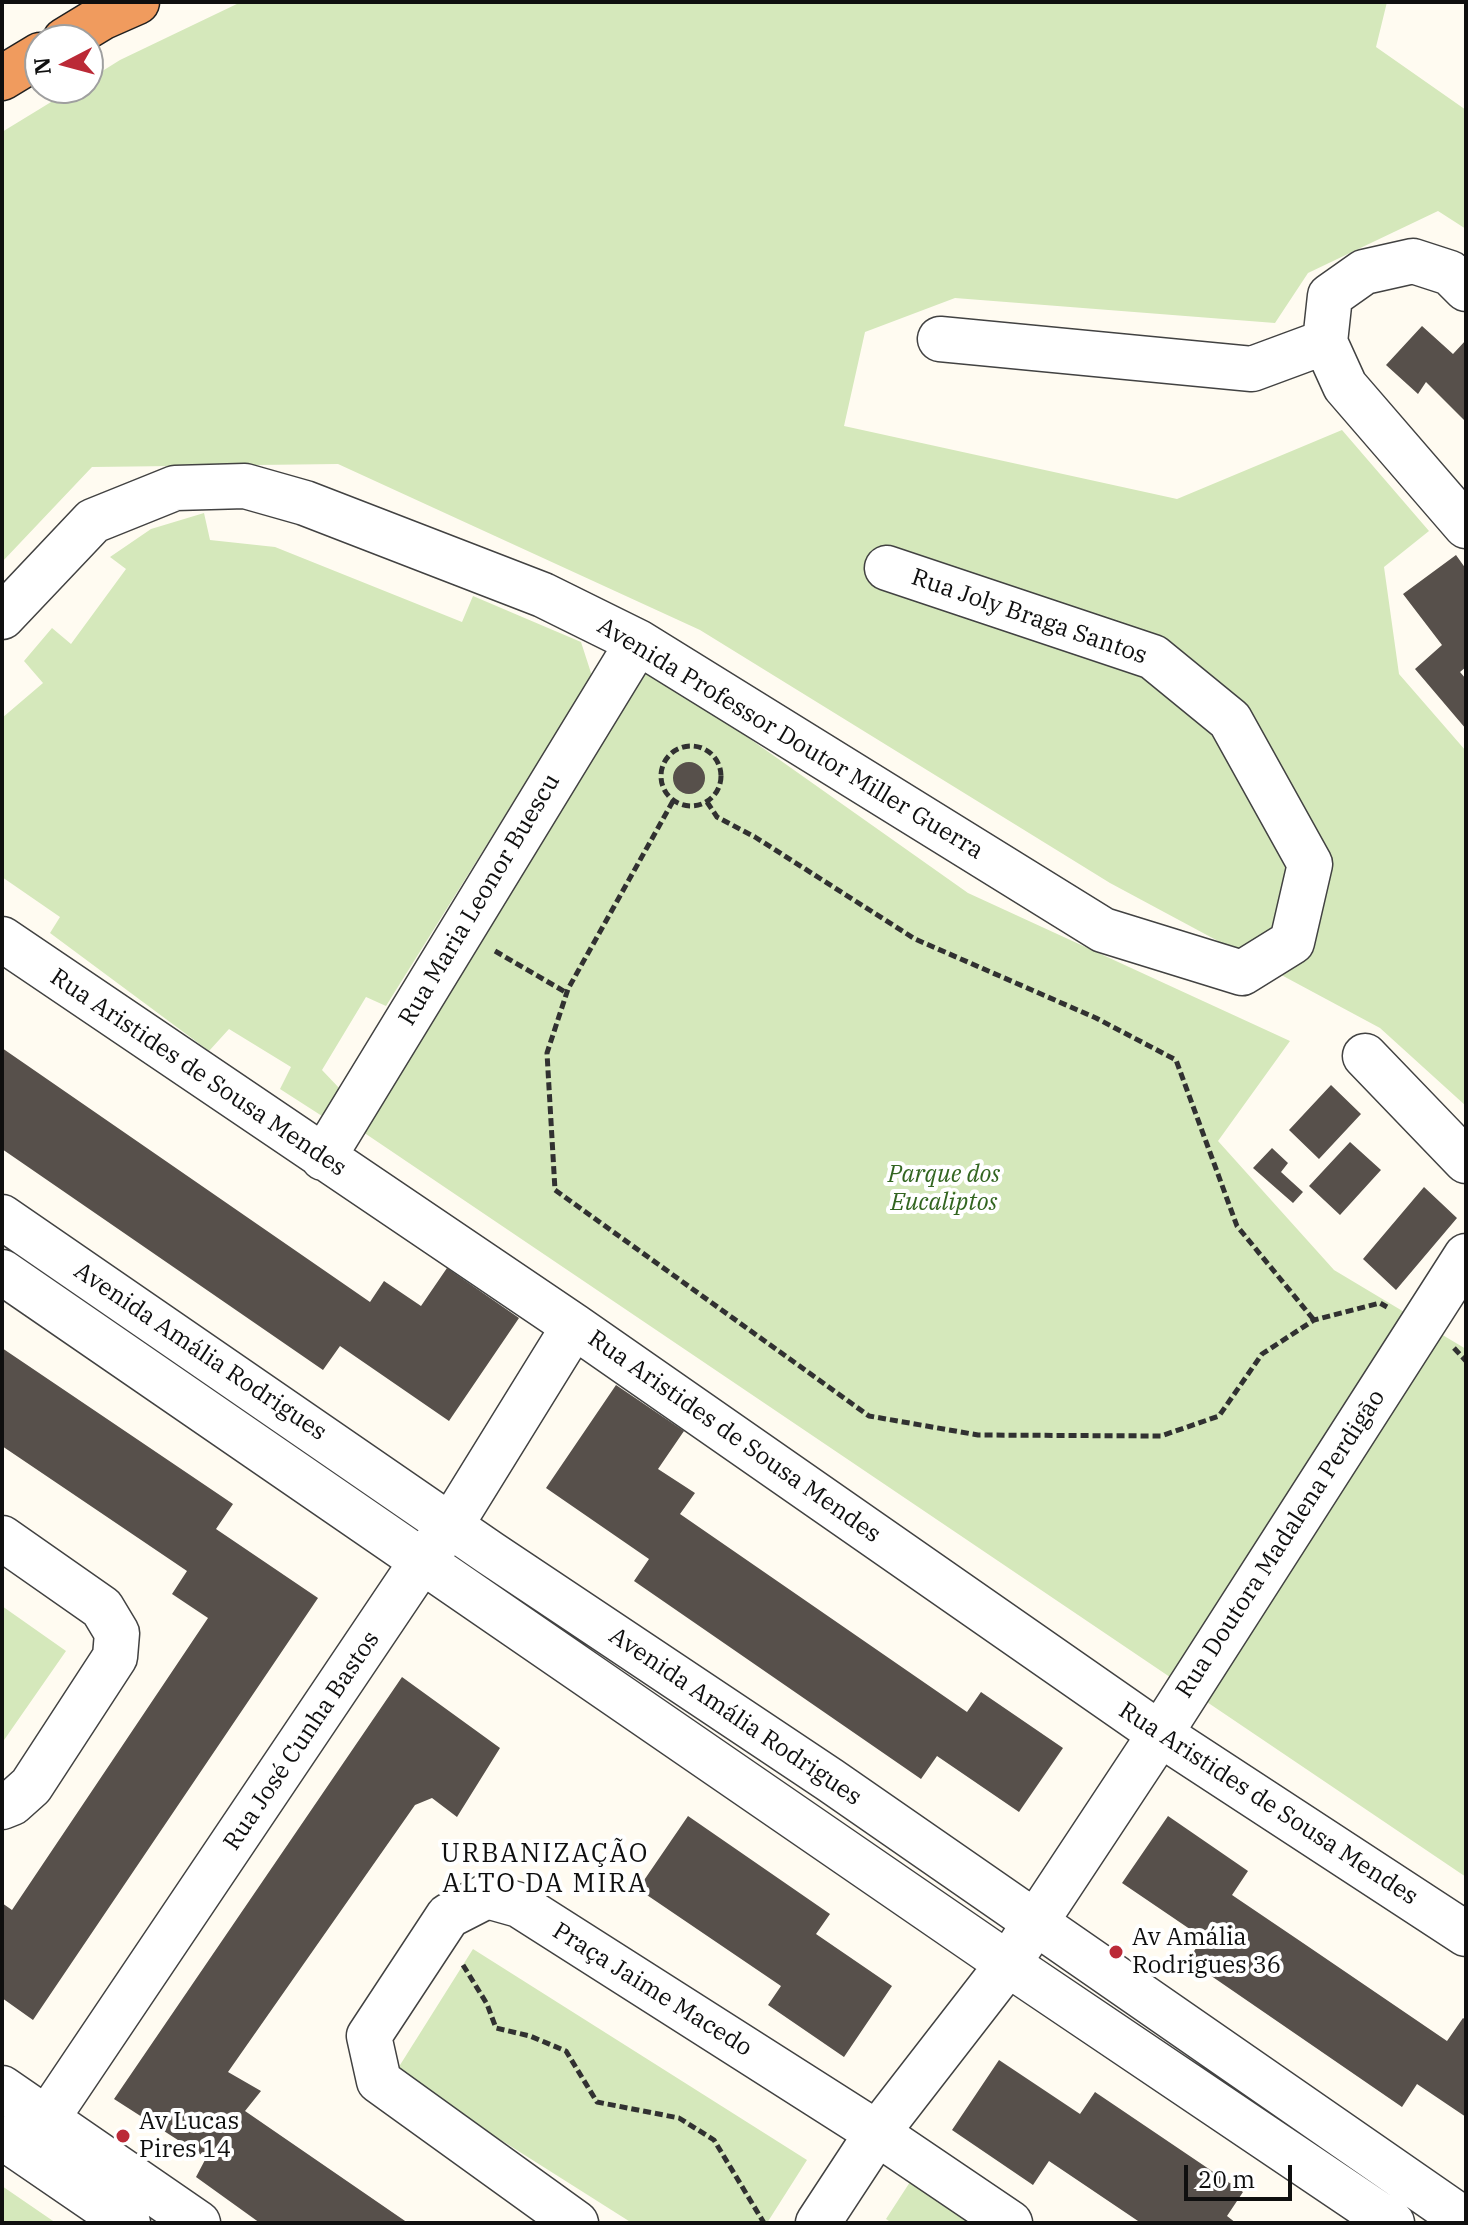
<!DOCTYPE html>
<html>
<head>
<meta charset="utf-8">
<style>
	body { margin:0 }
	#map { position:relative; width:1468px; height:2225px; overflow:hidden; background:#fffbf1; font-family:"IBM Plex Serif",serif }
	canvas { display:block }
	.frame { position:absolute; inset:0; border:4px solid #0f0f0f; pointer-events:none }
	.north { position:absolute; left:24px; top:24px; width:80px; height:80px; box-sizing:border-box; background:#fff; border:2px solid #9f9f9f; border-radius:50%; rotate:264deg; font-size:22px; font-weight:700; line-height:32px; text-align:center; color:#0f0f0f }
	.north::after { content:''; display:block; margin:auto; width:28px; height:36px; background:#bb2a37; clip-path:polygon(50% 0,100% 100%,50% 72%,0 100%) }
	.scale { position:absolute; left:1184px; top:2165px; width:108px; height:36px; box-sizing:border-box; border:4px solid #0f0f0f; border-top:0; padding-left:10px; font-size:24px; line-height:28px; white-space:nowrap; color:#0f0f0f; -webkit-text-stroke:6px #fff; paint-order:stroke }
</style>
</head>
<body>
<div id="map">
<canvas width="1468" height="2225"></canvas>
<div class="frame"></div>
<div class="north">N</div>
<div class="scale">20 m</div>
</div>
<script>
const ctx = document.querySelector('canvas').getContext('2d');
ctx.lineJoin = 'round';
function fillPath(path, color) {
  ctx.fillStyle = color;
  ctx.fill(path, 'evenodd');
}
function poly(rows) {
  const path = new Path2D();
  for (const r of rows) {
    if (r.length === 3) {
      path.moveTo(r[0] + r[2], r[1]);
      path.arc(r[0], r[1], r[2], 0, 2 * Math.PI);
      continue;
    }
    path.moveTo(r[0], r[1]);
    for (let i = 2; i < r.length; i += 2) path.lineTo(r[i], r[i + 1]);
  }
  return path;
}
function trace(path, color, width, dash) {
  ctx.strokeStyle = color;
  ctx.lineWidth = width;
  ctx.lineCap = dash ? 'butt' : 'round';
  ctx.setLineDash(dash || []);
  ctx.stroke(path);
}
function write(font, color, halo, rows, align = 'center') {
  ctx.font = font + ' "IBM Plex Serif",serif';
  ctx.lineWidth = 8;
  ctx.setLineDash([]);
  ctx.textBaseline = 'middle';
  ctx.strokeStyle = halo;
  ctx.fillStyle = color;
  for (const [text, x, y, turn = 0] of rows) {
    ctx.save();
    ctx.translate(x, y);
    ctx.rotate((+turn || 0) * Math.PI / 180);
    ctx.textAlign = isNaN(turn) ? turn : align;
    if (halo) ctx.strokeText(text, 0, 0);
    ctx.fillText(text, 0, 0);
    ctx.restore();
  }
}
fillPath(poly([
	[241,2,1387,2,1376,47,1466,110,1466,229,1438,211,1308,273,1275,323,955,298,865,332,844,426,1177,499,1342,430,1429,531,1384,567,1399,674,1466,751,1466,1106,1380,1028,1110,883,700,630,338,464,92,467,2,562,2,132,74,88,88,88,88,80,120,60],
	[204,513,210,540,275,547,462,622,473,596,581,642,592,676,386,1006,366,997,322,1070,341,1090,322,1116,280,1089,291,1067,229,1029,209,1051,50,933,60,917,2,877,2,718,43,683,24,661,52,628,71,644,126,569,110,557,151,529],
	[644,664,968,893,1290,1041,1218,1141,1334,1270,1466,1349,1466,1877,363,1132],
	[2,1606,66,1651,2,1743],
	[473,1949,807,2160,767,2223,632,2223,395,2073],
	[910,2182,972,2223,892,2223,886,2219],
	[2,2186,56,2223,2,2223]
]), '#d5e8bb');
fillPath(poly([
	[1422,326,1453,354,1466,340,1466,422,1426,382,1418,394,1386,365],
	[1456,555,1466,569,1466,667,1460,672,1466,679,1466,729,1415,669,1442,645,1403,594],
	[689,778,16],
	[2,1048,370,1302,384,1281,421,1306,447,1268,519,1318,449,1421,340,1346,323,1370,2,1149],
	[1331,1085,1361,1114,1319,1159,1289,1130],
	[1350,1142,1381,1170,1340,1215,1309,1186],
	[1272,1148,1288,1163,1281,1172,1303,1192,1293,1203,1253,1168],
	[1424,1187,1457,1218,1396,1290,1363,1259],
	[2,1348,233,1504,216,1529,318,1598,33,2020,2,1998,2,1903,12,1910,208,1618,172,1594,187,1571,2,1446],
	[616,1385,684,1431,658,1469,695,1493,680,1514,967,1712,981,1692,1063,1748,1019,1812,937,1756,921,1779,634,1581,649,1559,546,1488],
	[402,1677,500,1748,457,1817,432,1798,415,1805,228,2072,261,2091,245,2111,408,2223,260,2223,196,2177,206,2158,114,2099],
	[688,1816,830,1914,816,1934,892,1986,844,2057,768,2005,781,1986,638,1889],
	[1168,1816,1248,1871,1232,1895,1303,1943,1447,2041,1463,2018,1466,2020,1466,2117,1417,2084,1402,2107,1188,1960,1203,1938,1122,1883],
	[999,2060,1080,2114,1095,2092,1243,2192,1227,2216,1236,2223,1141,2223,1049,2161,1033,2185,952,2130]
]), '#57504b');
const minor = poly([
	[940,339,1252,369,1325,342],
	[1325,342,1345,386,1466,526],
	[1325,342,1330,296,1364,272,1413,261,1450,273,1466,289],
	[2,617,93,521,175,488,245,486,305,503,543,595,638,642,1103,930,1242,973,1292,942,1310,864,1230,720,1153,657,887,568],
	[2,939,574,1326,1160,1734,1466,1934],
	[1365,1056,1466,1161],
	[323,1158,638,642],
	[2,1217,490,1553,830,1780,1466,2221],
	[2,1272,1008,1964,1392,2223],
	[2,1538,102,1608,117,1633,115,1657,31,1786,12,1803,2,1807],
	[2,2088,198,2223],
	[4,2138,128,2223],
	[27,2153,46,2120,422,1561,451,1525,574,1326],
	[576,2223,379,2081,369,2036,448,1916,487,1896,519,1905,877,2133,1010,2223],
	[818,2223,877,2133,1008,1964,1160,1734,1466,1256]
]);
const highway = poly([
	[65,40,103,17,137,2],
	[2,78,40,55]
]);
trace(minor, '#424242', 47);
trace(highway, '#202020', 47);
trace(poly([
	[691,776,30],
	[673,801,568,989,547,1053,555,1190,869,1416,978,1435,1161,1436,1219,1416,1262,1354,1314,1320,1380,1303,1387,1307],
	[707,802,717,817,755,837,915,939,1096,1018,1176,1060,1237,1226,1314,1320],
	[495,951,567,993],
	[1454,1348,1466,1361],
	[463,1965,487,2004,496,2028,530,2036,566,2051,597,2102,679,2118,714,2140,764,2223]
]), '#313131', 5, [8, 4]);
trace(minor, '#fff', 44);
trace(highway, '#f09b5e', 44);
for (const [x, y, r, color] of [
	[1116,1952,8,"#bb2a37"],
	[123,2136,8,"#bb2a37"]
]) {
  const dot = new Path2D();
  dot.arc(x, y, r, 0, 2 * Math.PI);
  ctx.fillStyle = color;
  ctx.fill(dot);
  trace(dot, '#fff', 3);
}
write('24px', '#0f0f0f', '#fff', [
	["Rua Joly Braga Santos",1029,617,19],
	["Avenida Professor Doutor Miller Guerra",790,739,31],
	["Rua Maria Leonor Buescu",480,900,-59],
	["Rua Aristides de Sousa Mendes",198,1073,34],
	["Avenida Amália Rodrigues",200,1352,34],
	["Rua Aristides de Sousa Mendes",734,1437,35],
	["Rua Doutora Madalena Perdigão",1281,1544,-57],
	["Avenida Amália Rodrigues",735,1717,34],
	["Rua José Cunha Bastos",302,1741,-56],
	["Rua Aristides de Sousa Mendes",1268,1804,33],
	["Praça Jaime Macedo",652,1990,32]
]);
write('italic 24px', '#326520', '#fff', [
	["Parque dos",944,1175],
	["Eucaliptos",944,1203]
]);
write('24px', '#0f0f0f', '#fff', [
	["Av Amália",1132,1938],
	["Rodrigues 36",1132,1966],
	["Av Lucas",139,2122],
	["Pires 14",139,2150]
], 'left');
ctx.letterSpacing = '2px';
write('26px', '#0f0f0f', '#fff', [
	["URBANIZAÇÃO",545,1854],
	["ALTO DA MIRA",545,1884]
]);
ctx.letterSpacing = '0px';
</script>
</body>
</html>
